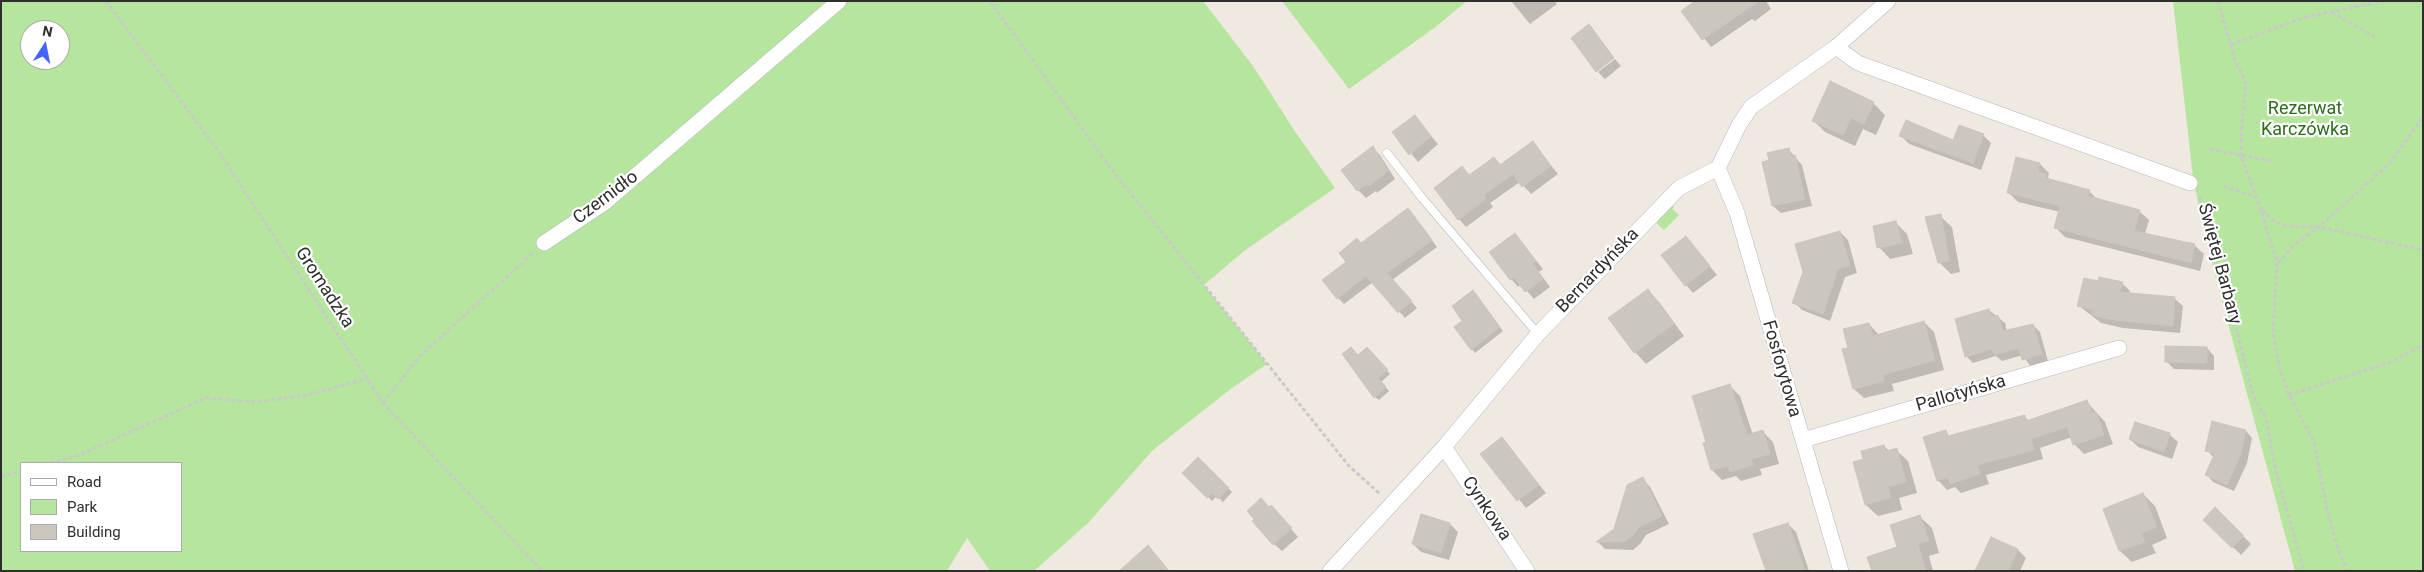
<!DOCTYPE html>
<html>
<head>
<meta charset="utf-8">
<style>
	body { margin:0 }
	#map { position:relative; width:2424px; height:572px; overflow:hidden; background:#efe9e1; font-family:Roboto,sans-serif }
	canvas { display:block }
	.frame { position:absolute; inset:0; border:2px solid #2e2e2e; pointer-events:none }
	.legend { position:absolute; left:20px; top:462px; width:162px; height:90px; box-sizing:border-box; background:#fff; border:1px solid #ababab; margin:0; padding:6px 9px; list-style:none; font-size:15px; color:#2e2e2e }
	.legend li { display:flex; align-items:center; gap:10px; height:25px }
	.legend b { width:25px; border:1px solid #ababab }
	.north { position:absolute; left:20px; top:20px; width:50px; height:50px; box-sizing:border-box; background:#fff; border:1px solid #ababab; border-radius:50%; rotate:11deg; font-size:14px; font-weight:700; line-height:20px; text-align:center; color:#2e2e2e }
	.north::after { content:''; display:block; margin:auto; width:18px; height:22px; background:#4264fb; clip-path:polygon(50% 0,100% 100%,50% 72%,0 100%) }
</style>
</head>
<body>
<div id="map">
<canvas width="2424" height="572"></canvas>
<div class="frame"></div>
<ul class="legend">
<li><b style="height:6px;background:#fff"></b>Road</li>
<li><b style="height:14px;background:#b6e59e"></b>Park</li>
<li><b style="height:14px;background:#cbc7bf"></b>Building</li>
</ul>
<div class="north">N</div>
</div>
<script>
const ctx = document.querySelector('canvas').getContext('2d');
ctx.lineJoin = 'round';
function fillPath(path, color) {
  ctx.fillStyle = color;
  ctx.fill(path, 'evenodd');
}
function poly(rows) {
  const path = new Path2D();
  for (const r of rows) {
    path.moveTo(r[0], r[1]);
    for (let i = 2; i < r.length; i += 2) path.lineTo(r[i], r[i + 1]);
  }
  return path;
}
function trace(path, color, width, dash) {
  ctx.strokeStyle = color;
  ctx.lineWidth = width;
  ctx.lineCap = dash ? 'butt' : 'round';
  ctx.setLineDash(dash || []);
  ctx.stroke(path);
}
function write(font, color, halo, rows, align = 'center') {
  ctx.font = font + ' Roboto,sans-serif';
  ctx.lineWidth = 4.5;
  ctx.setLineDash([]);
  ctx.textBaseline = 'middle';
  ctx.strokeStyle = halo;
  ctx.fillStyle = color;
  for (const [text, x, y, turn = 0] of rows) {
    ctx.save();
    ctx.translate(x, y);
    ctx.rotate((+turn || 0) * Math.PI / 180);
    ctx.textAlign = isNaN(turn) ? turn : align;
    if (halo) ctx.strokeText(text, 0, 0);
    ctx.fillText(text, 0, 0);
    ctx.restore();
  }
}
fillPath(poly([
	[1,1,827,1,791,33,842,1,1203,1,1253,66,1296,133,1335,188,1244,251,1204,285,1267,364,1232,388,1153,450,1088,523,1034,571,990,571,967,538,947,571,1,571],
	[30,30,60,30,60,60,30,60],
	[21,463,181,463,181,551,21,551],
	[1282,1,1467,1,1434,28,1349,89],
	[2173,1,2423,1,2423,571,2295,571,2216,279,2199,207,2193,177],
	[1671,204,1674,207,1672,209,1679,215,1664,230,1653,220]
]), '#b6e59e');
fillPath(poly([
	[1511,1,1555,1,1557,4,1530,24],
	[1697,1,1766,1,1771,9,1755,21,1752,19,1711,47,1683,11],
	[1615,59,1621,66,1605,79,1598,72],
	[1873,103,1885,115,1876,135,1863,129,1855,146,1825,132,1813,120],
	[1415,117,1438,144,1418,162,1394,132],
	[1983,135,1991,143,1981,170,1909,144,1901,136,1954,141],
	[1532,142,1558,174,1531,194,1520,182,1490,203,1493,207,1466,227,1459,219,1462,168,1470,176,1494,158,1501,165],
	[1373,148,1380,155,1395,179,1377,193,1376,191,1366,198,1358,190],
	[1789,150,1802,165,1812,206,1781,213,1773,206,1771,161],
	[2040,164,2049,173,2048,177,2051,181,2089,191,2098,200,2139,211,2149,220,2145,234,2194,245,2204,254,2200,271,2065,237,2056,228,2060,212,2018,202,2008,192],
	[1414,216,1437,247,1392,280,1417,308,1405,318,1373,282,1344,304,1338,298,1348,262,1362,244],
	[1940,216,1952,227,1960,272,1951,274,1940,263,1927,218],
	[1896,223,1907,234,1913,254,1890,259,1879,247],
	[1840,232,1848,240,1857,273,1845,277,1830,321,1802,310,1794,302],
	[1515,234,1543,269,1539,272,1550,287,1534,299,1521,284,1518,287,1511,279],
	[1686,237,1717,275,1693,293,1686,285],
	[2099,283,2122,283,2130,291,2129,294,2175,299,2183,306,2180,333,2123,328,2101,323,2078,305],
	[1647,290,1659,302,1684,336,1646,364,1635,352],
	[1476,296,1503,331,1475,353,1472,349,1464,321],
	[1989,310,2005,323,2007,332,2033,325,2040,332,2048,361,2030,366,2023,355,2002,361,1996,356,1973,363,1966,356],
	[1924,322,1934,332,1944,370,1892,384,1894,391,1864,398,1854,389,1849,348,1869,324,1879,335],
	[2207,348,2214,356,2214,370,2174,369,2166,361],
	[1371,352,1390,374,1381,382,1389,391,1379,400,1375,397,1358,356],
	[1730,386,1740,396,1753,435,1763,432,1773,442,1779,464,1760,469,1762,475,1741,481,1736,476,1722,480,1712,470,1705,443,1708,443],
	[2087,402,2105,422,2113,444,2084,454,2074,444,2072,437,2040,448,2043,459,1986,475,1989,484,1961,493,1955,487,1947,490,1938,480,1945,432,1950,437,2024,416,2029,421],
	[2136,423,2170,435,2178,442,2172,459,2138,447,2130,439],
	[2246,431,2252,438,2247,463,2234,491,2213,482,2207,475,2214,458,2207,450],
	[1502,439,1546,493,1526,508,1482,454],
	[1884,446,1889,451,1896,450,1908,461,1917,493,1899,498,1902,510,1878,516,1866,505,1855,463,1865,460],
	[1198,459,1232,492,1223,502,1217,496,1212,501,1184,473],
	[1643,479,1650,487,1669,524,1646,535,1641,543,1633,550,1605,549,1598,542,1615,529],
	[2143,494,2155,506,2167,538,2152,545,2156,553,2132,562,2120,551,2104,510],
	[1269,508,1278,514,1298,537,1282,551,1274,544],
	[2215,509,2251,544,2241,555,2205,520],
	[1422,515,1450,524,1458,532,1449,560,1421,552,1413,544],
	[1920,517,1932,528,1939,553,1929,556,1933,571,1873,571,1899,548],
	[1788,524,1796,532,1809,571,1767,571],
	[1991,538,2018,550,2026,558,2020,571,1976,571]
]), '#0003');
const building = poly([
	[1695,1,1759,1,1702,40,1681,11,1695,1],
	[1589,24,1614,58,1596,72,1571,38,1589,24],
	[1830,81,1874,102,1864,124,1851,118,1843,135,1812,121,1830,81],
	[1415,115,1431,136,1409,155,1392,132,1415,115],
	[1906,120,1953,140,1959,125,1984,134,1973,163,1899,136,1906,120],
	[1533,141,1551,166,1522,187,1513,174,1484,195,1486,199,1458,220,1434,188,1462,166,1469,175,1494,157,1500,165,1533,141],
	[1373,146,1388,171,1369,186,1367,184,1357,191,1341,170,1373,146],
	[1789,148,1791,156,1795,155,1805,199,1772,206,1762,162,1769,160,1767,153,1789,148],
	[2016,157,2040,163,2038,172,2047,174,2046,178,2090,190,2088,196,2140,210,2134,231,2195,244,2191,263,2054,228,2060,206,2007,193,2016,157],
	[1408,208,1432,240,1387,273,1412,301,1398,313,1366,276,1337,299,1322,280,1346,262,1339,253,1357,238,1361,243,1408,208],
	[1941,214,1949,261,1938,263,1925,217,1941,214],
	[1896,221,1902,243,1877,248,1873,226,1896,221],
	[1840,231,1850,265,1838,269,1823,314,1792,303,1803,272,1795,244,1840,231],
	[1515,233,1536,261,1532,263,1543,279,1525,292,1514,277,1510,280,1489,252,1515,233],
	[1686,236,1710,266,1685,286,1661,255,1686,236],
	[2099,277,2123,282,2120,292,2175,297,2173,326,2114,320,2091,315,2093,310,2077,306,2084,278,2098,281,2099,277],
	[1648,289,1674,324,1634,353,1608,318,1648,289],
	[1473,290,1500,327,1471,350,1454,327,1462,321,1452,306,1473,290],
	[1989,309,1992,317,1998,315,2003,331,2033,324,2042,354,2022,360,2019,348,1994,355,1992,349,1965,357,1955,319,1989,309],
	[1924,321,1935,360,1883,375,1884,381,1853,389,1842,349,1848,348,1843,329,1869,323,1873,336,1924,321],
	[2165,346,2207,347,2207,363,2165,362,2165,346],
	[1351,347,1358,355,1367,347,1388,370,1378,378,1386,387,1374,398,1342,354,1351,347],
	[1730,384,1747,435,1763,430,1770,454,1751,459,1753,465,1730,472,1728,466,1711,470,1703,443,1706,442,1692,396,1730,384],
	[2087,400,2092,413,2096,412,2104,435,2073,445,2067,427,2031,439,2034,450,1977,465,1980,474,1950,484,1948,477,1937,481,1923,437,1946,430,1948,436,2025,415,2026,421,2087,400],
	[2212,421,2246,430,2240,456,2227,485,2205,475,2215,453,2205,451,2212,421],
	[2135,422,2170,433,2164,452,2129,439,2135,422],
	[1502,437,1539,485,1517,501,1480,454,1502,437],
	[1884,445,1886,451,1897,448,1906,482,1888,487,1891,498,1865,505,1853,462,1863,459,1861,451,1884,445],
	[1198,457,1229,488,1218,499,1212,493,1207,498,1182,473,1198,457],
	[1643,477,1662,516,1639,527,1633,535,1624,542,1596,542,1614,529,1627,485,1643,477],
	[2143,493,2157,527,2141,533,2145,542,2119,551,2103,509,2143,493],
	[1261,498,1269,507,1271,505,1292,528,1273,545,1252,521,1254,519,1247,511,1261,498],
	[2215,507,2244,536,2232,548,2203,520,2215,507],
	[1421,514,1450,523,1441,553,1412,544,1421,514],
	[1920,515,1929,541,1918,544,1926,571,1872,571,1867,557,1897,547,1890,525,1920,515],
	[1788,523,1805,571,1766,571,1753,534,1788,523],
	[1991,537,2018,549,2008,571,1975,571,1991,537],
	[1148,545,1169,571,1119,571,1148,545]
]);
fillPath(building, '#cbc7bf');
trace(building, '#cbc5ba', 1);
const lane = poly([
	[1387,153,1423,199,1538,334]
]);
const street = poly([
	[1836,47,1858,63,2190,183],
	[1718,168,1737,213,1841,571],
	[544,243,604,203,839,1],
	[1803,440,2119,348],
	[1444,447,1527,571],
	[1330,571,1444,447,1538,334,1679,188,1718,168,1739,125,1751,107,1836,47,1888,1]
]);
trace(lane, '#b4b7c1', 9);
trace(street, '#b4b7c1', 16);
trace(poly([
	[80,1,87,1],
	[106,1,219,152,383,403,542,571],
	[990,1,1112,170,1349,466,1380,494],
	[2218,1,2235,60,2246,83,2242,121,2241,156,2261,210,2277,263,2273,332,2279,366,2289,395,2314,442,2326,505,2338,549,2347,571],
	[2332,12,2377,38],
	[2231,45,2302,18,2384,1],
	[2210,149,2271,161],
	[2223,186,2256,197],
	[2200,196,2208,233,2226,287,2253,395,2266,419,2276,472,2304,571],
	[2262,210,2275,222,2287,226,2319,227,2423,250],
	[2278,263,2294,245,2319,227,2391,162,2423,116],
	[2289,395,2391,362,2423,345],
	[383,403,420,356,533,253],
	[50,463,82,454,206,398,256,402,308,395,367,379],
	[1,477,21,471]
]), '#c9c9c9', 3, [4, 2.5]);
trace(lane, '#fff', 8);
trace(street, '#fff', 15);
write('18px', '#2c6e1b', '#fff', [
	["Rezerwat",2305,109],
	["Karczówka",2305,130]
]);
write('18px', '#2e2e2e', '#fff', [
	["Czernidło",606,198,-37],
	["Świętej Barbary",2219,264,75],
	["Bernardyńska",1598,271,-46],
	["Gromadzka",324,288,57],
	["Fosforytowa",1781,369,74],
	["Pallotyńska",1961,394,-16],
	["Cynkowa",1486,509,56]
]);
</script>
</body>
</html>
